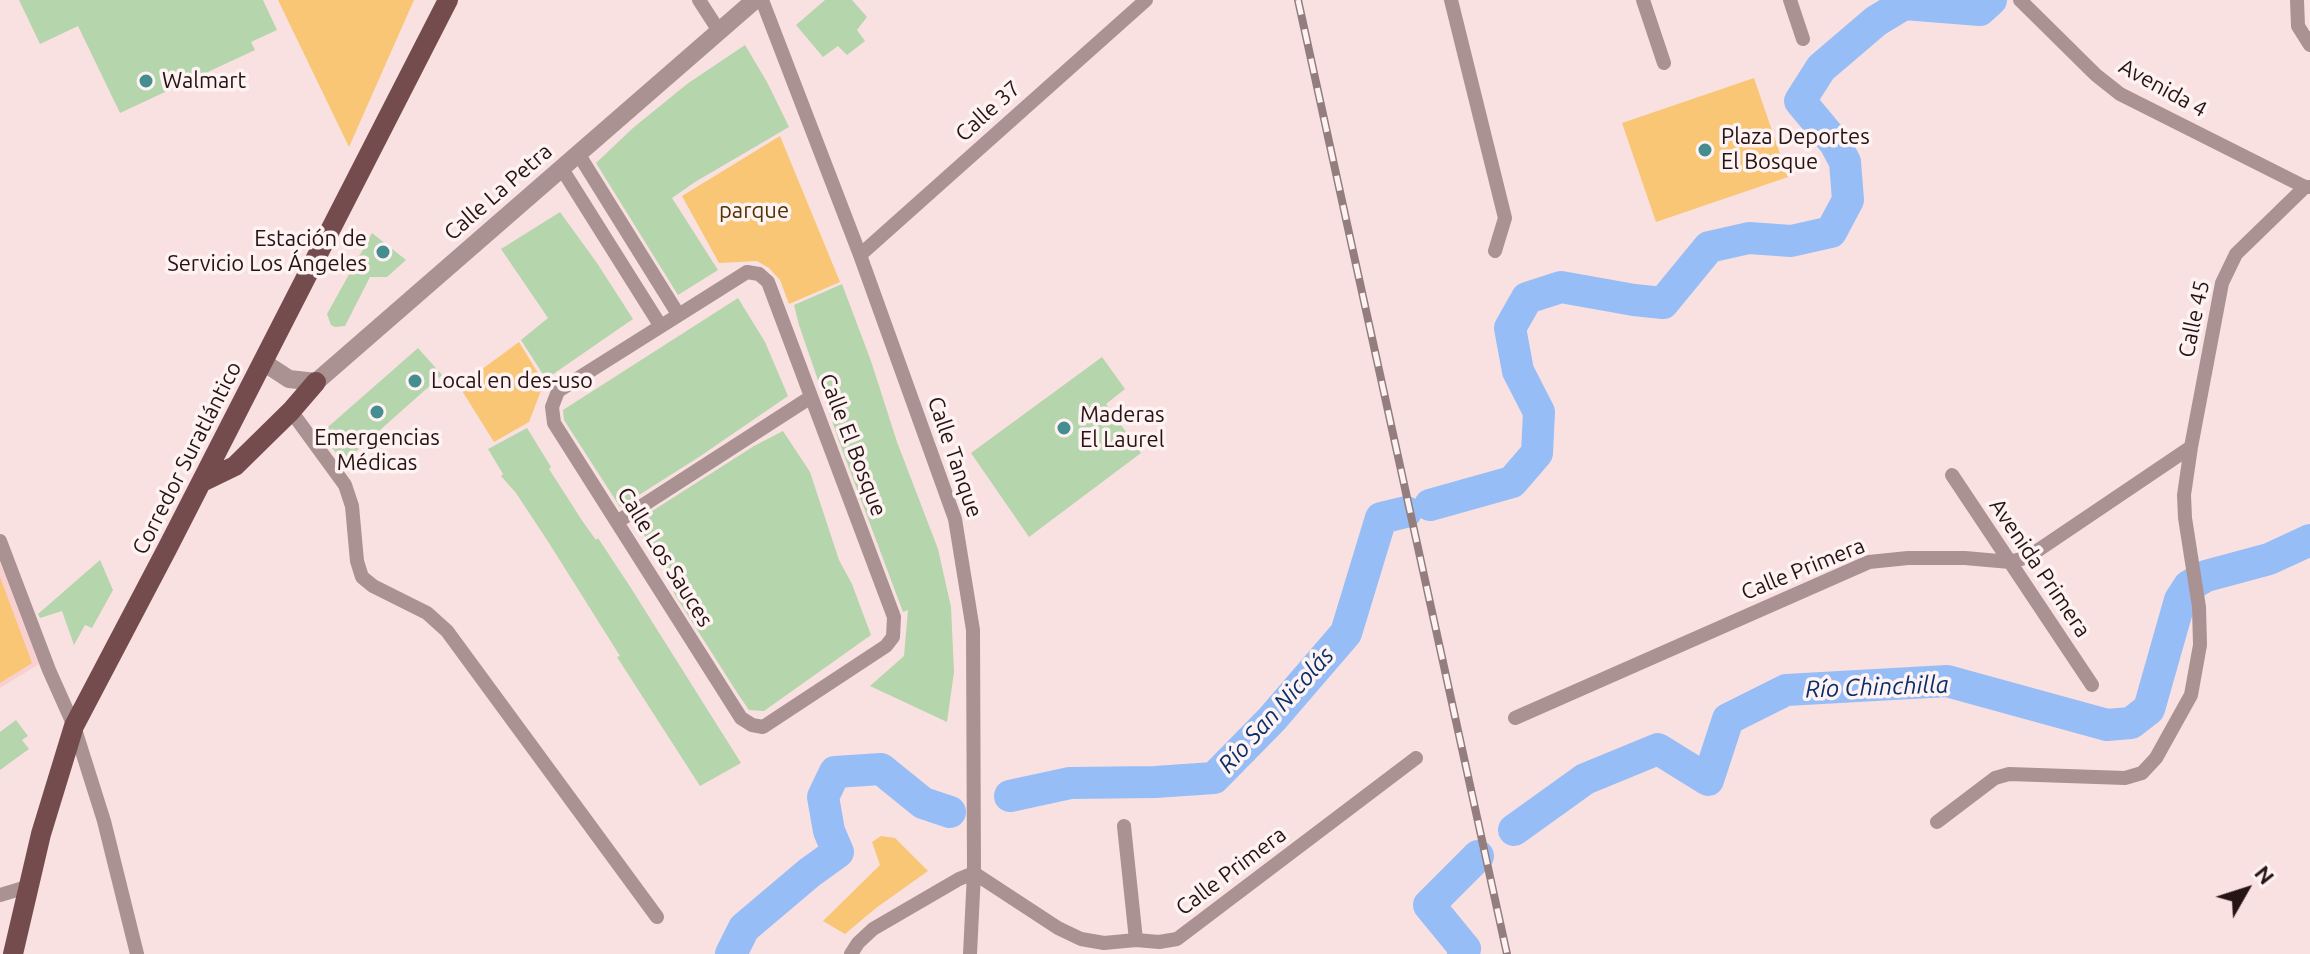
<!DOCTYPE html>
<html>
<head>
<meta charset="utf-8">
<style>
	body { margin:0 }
	#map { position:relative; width:2310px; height:954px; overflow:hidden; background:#f9e1e1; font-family:Ubuntu,sans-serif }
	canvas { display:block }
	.north { position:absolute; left:2206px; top:850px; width:80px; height:80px; -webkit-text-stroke:6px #fef2f2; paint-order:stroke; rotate:51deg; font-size:22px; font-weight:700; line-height:32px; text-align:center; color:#261313 }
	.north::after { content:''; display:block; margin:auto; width:28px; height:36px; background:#261313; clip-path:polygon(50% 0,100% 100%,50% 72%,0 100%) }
</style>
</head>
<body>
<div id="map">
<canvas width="2310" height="954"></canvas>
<div class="north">N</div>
</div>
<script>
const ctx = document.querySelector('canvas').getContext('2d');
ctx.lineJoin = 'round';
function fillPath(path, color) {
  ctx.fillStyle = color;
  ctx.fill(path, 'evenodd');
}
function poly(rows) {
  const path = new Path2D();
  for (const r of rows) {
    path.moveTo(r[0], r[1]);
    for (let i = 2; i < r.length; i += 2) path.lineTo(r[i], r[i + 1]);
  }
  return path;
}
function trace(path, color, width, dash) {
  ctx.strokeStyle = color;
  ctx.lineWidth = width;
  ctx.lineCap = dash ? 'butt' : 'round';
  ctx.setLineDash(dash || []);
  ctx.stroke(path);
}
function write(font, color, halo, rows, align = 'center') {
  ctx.font = font + ' Ubuntu,sans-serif';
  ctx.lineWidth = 7;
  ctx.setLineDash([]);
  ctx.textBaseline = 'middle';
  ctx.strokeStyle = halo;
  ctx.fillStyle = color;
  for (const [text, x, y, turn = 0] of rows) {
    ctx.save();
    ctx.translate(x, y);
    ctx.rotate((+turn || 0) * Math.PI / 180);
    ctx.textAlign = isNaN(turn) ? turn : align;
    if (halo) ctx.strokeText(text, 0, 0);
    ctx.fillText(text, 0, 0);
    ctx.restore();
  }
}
fillPath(poly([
	[0,562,39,664,0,688]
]), '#f8d0d0');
fillPath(poly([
	[278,0,414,0,349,147],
	[1754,78,1788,177,1656,222,1622,123],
	[780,136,840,282,789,304,780,280,769,268,757,261,719,263,682,196],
	[519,342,544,383,529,422,494,442,459,386],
	[0,577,32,663,0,683],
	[881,836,895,838,928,871,876,908,845,934,823,921,880,865,872,842]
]), '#f8c674');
trace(poly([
	[1430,505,1512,482,1537,453,1539,412,1518,371,1510,328,1527,298,1561,287,1634,300,1663,303,1709,247,1749,238,1791,241,1831,232,1848,200,1845,162,1835,143,1800,101,1821,68,1876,21,1904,4,1980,10,1991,0],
	[1010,796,1070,783,1155,782,1214,778,1272,719,1346,633,1381,518,1406,512],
	[1514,830,1585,779,1658,749,1708,780,1728,719,1786,690,1947,681,2107,725,2131,723,2149,709,2180,600,2189,586,2206,576,2269,559,2310,540],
	[731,954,744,928,809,873,838,852,829,831,823,797,835,772,881,769,923,803,950,812],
	[1463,954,1465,949,1429,905,1478,856]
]), '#97bdf7', 32);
fillPath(poly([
	[19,0,263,0,277,30,251,42,255,50,120,113,78,26,40,44],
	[825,0,852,0,867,17,857,30,865,41,847,55,838,46,823,57,796,25],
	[745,45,767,82,789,127,695,182,672,198,718,270,678,295,596,163,633,128,687,84],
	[560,212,597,263,633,319,546,379,521,340,548,318,501,249],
	[372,233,406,260,387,277,370,277,345,326,335,327,331,325,327,314],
	[842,284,871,361,897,442,938,549,951,607,954,672,947,722,870,686,904,656,908,610,903,612,840,444,799,325,794,305],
	[738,298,765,342,788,396,699,457,620,507,564,420,563,410],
	[418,348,442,375,344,462,320,434],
	[1102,357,1125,389,1106,404,1141,453,1029,537,971,453],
	[527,428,551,467,549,469,583,522,596,540,598,538,629,585,741,763,700,786,617,657,620,656,549,543,516,493,501,476,503,474,488,449],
	[783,431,810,472,839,560,852,584,871,635,764,711,749,710,738,694,675,595,664,564,635,522,754,446],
	[100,560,113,590,92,628,85,625,74,645,62,611,40,618,38,614],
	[16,720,28,736,22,740,29,749,0,770,0,732]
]), '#b5d5ac');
trace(poly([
	[699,0,719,31],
	[762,0,860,255,955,519,973,630,974,873,970,954],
	[1451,0,1505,218,1495,251],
	[1643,0,1664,63],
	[1790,0,1803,39],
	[2020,0,2096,75,2120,94,2305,187],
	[2297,0,2298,26,2310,45],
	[579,155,678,314],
	[562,169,660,325],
	[860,255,1146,0],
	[747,272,759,274,768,282,894,617,893,637,886,646,763,727,752,725,741,718,554,423,552,407,558,391,747,272],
	[291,411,345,485,352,506,357,561,362,577,373,586,427,613,447,631,657,917],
	[1952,475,2092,685],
	[617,522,811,397],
	[0,541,49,670,74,726,104,821,137,954],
	[1515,718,1869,562,1908,558,1965,558,2010,562,2028,557,2191,447],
	[1937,822,1995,778,2009,774,2125,778,2142,773,2156,758,2191,695,2200,645,2199,607,2185,518,2184,495,2191,447,2222,283,2236,254,2305,187,2310,187],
	[1124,826,1136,940],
	[0,895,30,886],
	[851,954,858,943,873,929,959,879,974,873,1058,928,1081,939,1104,943,1136,940,1159,942,1177,939,1416,758]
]), '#ab9292', 14);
trace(poly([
	[263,362,289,379,316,382,755,0]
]), '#ab9292', 18);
trace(poly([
	[202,482,235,466,291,411,316,382],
	[13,954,41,834,74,726,167,549,448,0]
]), '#754c4d', 20);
const rail = poly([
	[1298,0,1507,954]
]);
trace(rail, '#937d7d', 8);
trace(rail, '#fef2f2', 5, [15]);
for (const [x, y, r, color] of [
	[146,81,8,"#458d8f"],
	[1705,150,8,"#458d8f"],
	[383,252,8,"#458d8f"],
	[415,381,8,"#458d8f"],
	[377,412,8,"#458d8f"],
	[1064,428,8,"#458d8f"]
]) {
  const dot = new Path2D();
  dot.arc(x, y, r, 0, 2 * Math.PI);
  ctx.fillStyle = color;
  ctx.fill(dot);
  trace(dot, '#fef2f2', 3);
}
write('22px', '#261313', '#fef2f2', [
	["Walmart",162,81],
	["Plaza Deportes",1721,137],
	["El Bosque",1721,162],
	["Estación de",367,239,"right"],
	["Servicio Los Ángeles",367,264,"right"],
	["Local en des-uso",431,381],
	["Maderas",1080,415],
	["El Laurel",1080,440],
	["Emergencias",377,438,"center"],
	["Médicas",377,463,"center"]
], 'left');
write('22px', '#261313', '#fef2f2', [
	["Avenida 4",2163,88,29],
	["Calle 37",988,111,-42],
	["Calle La Petra",498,192,-41],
	["Calle 45",2194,319,-78],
	["Calle El Bosque",853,445,69],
	["Calle Tanque",955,457,71],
	["Corredor Suratlántico",187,458,-63],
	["Calle Los Sauces",665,557,58],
	["Avenida Primera",2040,568,56],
	["Calle Primera",1803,569,-22],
	["Calle Primera",1231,871,-37]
]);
write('22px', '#4f3400', '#fef2f2', [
	["parque",754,211]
]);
write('italic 24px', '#07306a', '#fef2f2', [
	["Río Chinchilla",1877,687,-2],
	["Río San Nicolás",1276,710,-48]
]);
</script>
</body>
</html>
